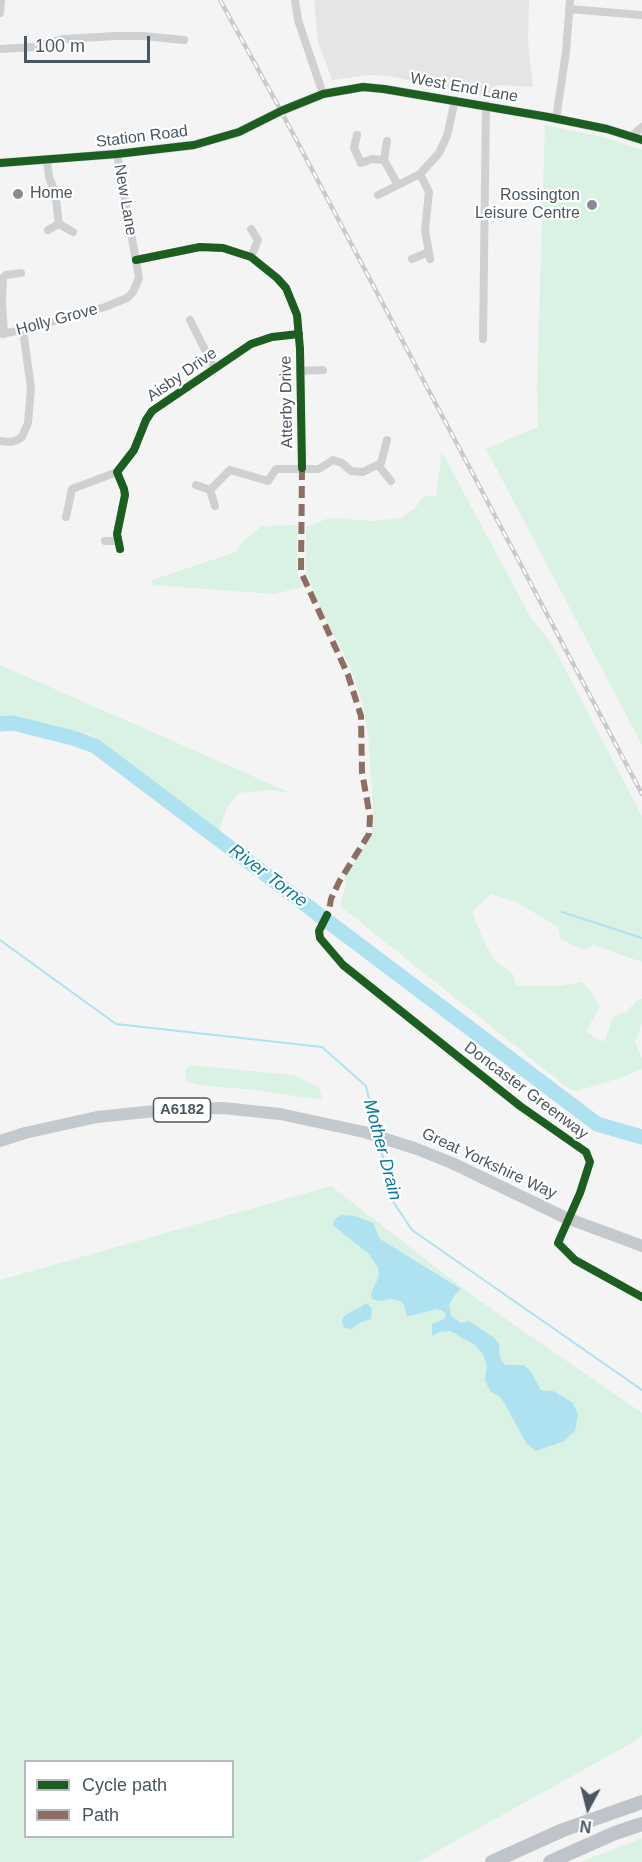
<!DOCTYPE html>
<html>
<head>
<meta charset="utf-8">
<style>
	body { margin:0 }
	#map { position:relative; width:642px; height:1862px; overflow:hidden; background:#f4f4f4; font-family:Arial,sans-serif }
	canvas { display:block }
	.legend { position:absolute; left:24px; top:1760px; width:210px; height:78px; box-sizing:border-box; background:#fff; border:2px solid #b7bbc0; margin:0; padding:8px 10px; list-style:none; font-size:18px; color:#4a5661 }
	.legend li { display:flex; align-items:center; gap:12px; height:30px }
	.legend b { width:30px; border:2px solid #b7bbc0 }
	.north { position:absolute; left:558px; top:1778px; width:60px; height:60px; -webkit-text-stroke:4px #fff; paint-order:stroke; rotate:187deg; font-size:16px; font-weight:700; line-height:24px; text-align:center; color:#4a5661 }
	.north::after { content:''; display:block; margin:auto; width:21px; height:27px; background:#4a5661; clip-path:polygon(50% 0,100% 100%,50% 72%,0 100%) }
	.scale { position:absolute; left:24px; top:36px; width:126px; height:27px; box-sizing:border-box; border:3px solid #4a5661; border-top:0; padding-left:8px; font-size:18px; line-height:21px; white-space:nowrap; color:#4a5661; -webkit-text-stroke:4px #fff; paint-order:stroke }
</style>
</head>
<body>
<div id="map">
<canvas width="642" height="1862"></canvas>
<ul class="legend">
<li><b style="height:8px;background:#1b5e20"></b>Cycle path</li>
<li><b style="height:8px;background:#8d6e63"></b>Path</li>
</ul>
<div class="north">N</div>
<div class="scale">100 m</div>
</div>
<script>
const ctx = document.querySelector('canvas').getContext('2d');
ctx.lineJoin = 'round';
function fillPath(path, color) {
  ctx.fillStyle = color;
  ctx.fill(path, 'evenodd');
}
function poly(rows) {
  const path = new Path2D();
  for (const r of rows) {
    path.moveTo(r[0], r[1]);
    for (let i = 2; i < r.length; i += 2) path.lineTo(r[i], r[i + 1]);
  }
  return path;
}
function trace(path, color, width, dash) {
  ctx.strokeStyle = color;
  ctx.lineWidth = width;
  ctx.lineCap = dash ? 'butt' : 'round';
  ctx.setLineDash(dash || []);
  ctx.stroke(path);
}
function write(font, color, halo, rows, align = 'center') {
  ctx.font = font + ' Arial,sans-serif';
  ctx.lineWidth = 4.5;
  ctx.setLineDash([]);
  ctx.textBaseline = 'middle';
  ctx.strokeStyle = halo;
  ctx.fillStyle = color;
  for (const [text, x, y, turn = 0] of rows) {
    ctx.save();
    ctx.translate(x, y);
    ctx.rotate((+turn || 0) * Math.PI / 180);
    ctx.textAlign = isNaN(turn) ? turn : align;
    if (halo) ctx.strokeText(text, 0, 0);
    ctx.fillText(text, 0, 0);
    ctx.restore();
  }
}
fillPath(poly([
	[314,0,529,0,528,42,533,87,496,85,494,98,388,76,368,75,332,80,318,41]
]), '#e6e5e6');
fillPath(poly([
	[545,125,603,137,642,150,642,745,486,449,538,427,537,385],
	[442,452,531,618,551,642,642,816,642,962,593,945,585,950,561,940,558,927,518,903,492,894,472,911,482,937,494,960,513,974,516,986,560,986,581,982,592,992,600,1007,586,1031,598,1040,605,1041,613,1016,626,1012,636,1001,642,999,642,1023,635,1042,642,1058,642,1069,623,1077,577,1091,568,1088,340,906,346,885,345,876,371,836,374,821,368,733,363,705,350,666,320,608,306,571,306,527,329,518,374,521,401,518,415,508,424,496,436,496],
	[297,525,297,573,303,587,274,594,151,585,152,580,236,552,241,543,262,526],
	[0,665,291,793,269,790,239,793,226,809,218,836,91,735,5,718,0,718],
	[190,1065,293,1075,319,1087,322,1098,315,1099,255,1090,198,1085,186,1082,185,1070],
	[331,1186,477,1299,642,1413,642,1735,637,1740,418,1862,0,1862,0,1280],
	[26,1762,232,1762,232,1836,26,1836],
	[642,1838,642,1862,581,1862,593,1857]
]), '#d9f2e3');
fillPath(poly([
	[342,1215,355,1216,373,1223,380,1239,461,1289,454,1296,449,1305,451,1316,461,1323,469,1321,493,1337,499,1344,500,1358,505,1365,523,1365,531,1372,541,1390,553,1391,572,1402,578,1414,575,1431,564,1441,536,1451,526,1443,505,1404,500,1397,490,1391,485,1380,487,1366,483,1354,474,1344,450,1331,440,1332,432,1336,432,1324,444,1319,446,1315,443,1311,437,1309,410,1316,407,1316,404,1305,400,1301,392,1299,379,1301,372,1299,371,1294,379,1276,378,1268,369,1254,334,1226,333,1222,336,1218],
	[367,1303,372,1309,371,1319,361,1322,351,1329,343,1327,342,1320,344,1316]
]), '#aee2f0');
trace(poly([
	[562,912,642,938],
	[0,940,116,1024,322,1047,366,1086,377,1132],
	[379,1141,394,1203,412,1230,642,1390]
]), '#aee2f0', 2);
trace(poly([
	[0,724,13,723,73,738,95,746,597,1124,642,1137]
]), '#aee2f0', 15);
trace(poly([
	[295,0,298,20,323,94],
	[569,9,641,15],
	[0,13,1,0],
	[0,49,34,47,63,39,115,36,143,36,184,40],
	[556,119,566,52,570,0],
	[357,135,354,148,361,163,372,159,384,160,387,141],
	[632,136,642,127],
	[47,160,49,177,55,192,59,224,48,230],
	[384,160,398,185],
	[420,174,429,192,425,230,430,259],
	[378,195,420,174,439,153,447,136,455,100],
	[59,224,73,232],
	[251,229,258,240,251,257],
	[412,259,429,252],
	[136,260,200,247,223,248,251,257,277,278,286,288,297,315,300,349,302,468],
	[190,320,214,368],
	[0,334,23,330,105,307,127,298,133,292,139,278,117,154],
	[4,334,2,303,3,278,6,275,21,273],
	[483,339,486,105],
	[300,371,323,370],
	[0,441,11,442,17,440,22,437,28,423,31,388,23,330],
	[379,466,391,481],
	[196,485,210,490,215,506],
	[210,490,230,470,268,481,276,469,319,469,333,460,342,463,351,471,363,472,381,463,387,440],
	[66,517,72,489,117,472],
	[105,541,117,541],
	[120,549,117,534,125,495,124,489,117,472,134,450,146,420,152,411,251,344,272,337,299,334]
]), '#ced0d2', 8);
trace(poly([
	[0,163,117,154,194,145,239,132,281,111,323,94,363,87,384,89,548,117,607,129,642,140]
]), '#ced0d2', 9);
trace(poly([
	[0,1141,25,1133,97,1117,165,1110,223,1108,280,1114,364,1132,417,1149,452,1163,564,1217,642,1246]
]), '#c4c9cd', 12);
trace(poly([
	[492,1862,563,1830,642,1802],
	[550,1862,615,1833,642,1824]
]), '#bec4c9', 14);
const rail = poly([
	[220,0,281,111,642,794]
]);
trace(rail, '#c9cacc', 4.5);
trace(rail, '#fff', 2, [7]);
trace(poly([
	[302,468,301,572,348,675,361,716,362,772,370,817,369,834,339,882,331,899,329,911,327,915]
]), '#8d6e63', 6, [12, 6]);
trace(poly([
	[0,163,117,154,194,145,239,132,281,111,323,94,363,87,384,89,548,117,607,129,642,140],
	[136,260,200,247,223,248,251,257,277,278,286,288,297,315,300,349,302,468],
	[120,549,117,534,125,495,124,489,117,472,134,450,146,420,152,411,251,344,272,337,299,334],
	[327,915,319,931,320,938,343,965,520,1106,586,1152,590,1162,580,1193,558,1243,575,1260,642,1297]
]), '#1b5e20', 8);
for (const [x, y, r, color] of [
	[18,194,6,"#868d94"],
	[592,205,6,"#868d94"]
]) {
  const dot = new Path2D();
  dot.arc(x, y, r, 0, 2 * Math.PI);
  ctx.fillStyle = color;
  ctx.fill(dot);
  trace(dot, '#fff', 2);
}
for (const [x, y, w] of [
	[182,1110,57]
]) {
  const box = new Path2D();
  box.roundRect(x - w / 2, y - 12, w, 24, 4.5);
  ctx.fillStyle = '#fff';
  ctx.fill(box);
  trace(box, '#4a5661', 1.5);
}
write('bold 15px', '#4a5661', null, [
	["A6182",182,1110]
]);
write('16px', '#4a5661', '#fff', [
	["West End Lane",464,88,10],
	["Station Road",142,137,-7],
	["New Lane",125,200,80],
	["Holly Grove",57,320,-15],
	["Aisby Drive",182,375,-35],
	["Atterby Drive",287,402,-91],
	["Doncaster Greenway",526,1091,37],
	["Great Yorkshire Way",489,1164,25]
]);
write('16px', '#4a5661', '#fff', [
	["Home",30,194],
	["Rossington",580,196,"right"],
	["Leisure Centre",580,214,"right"]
], 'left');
write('italic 18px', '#0c7c9b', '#fff', [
	["River Torne",268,876,37],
	["Mother Drain",382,1150,75]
]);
</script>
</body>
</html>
